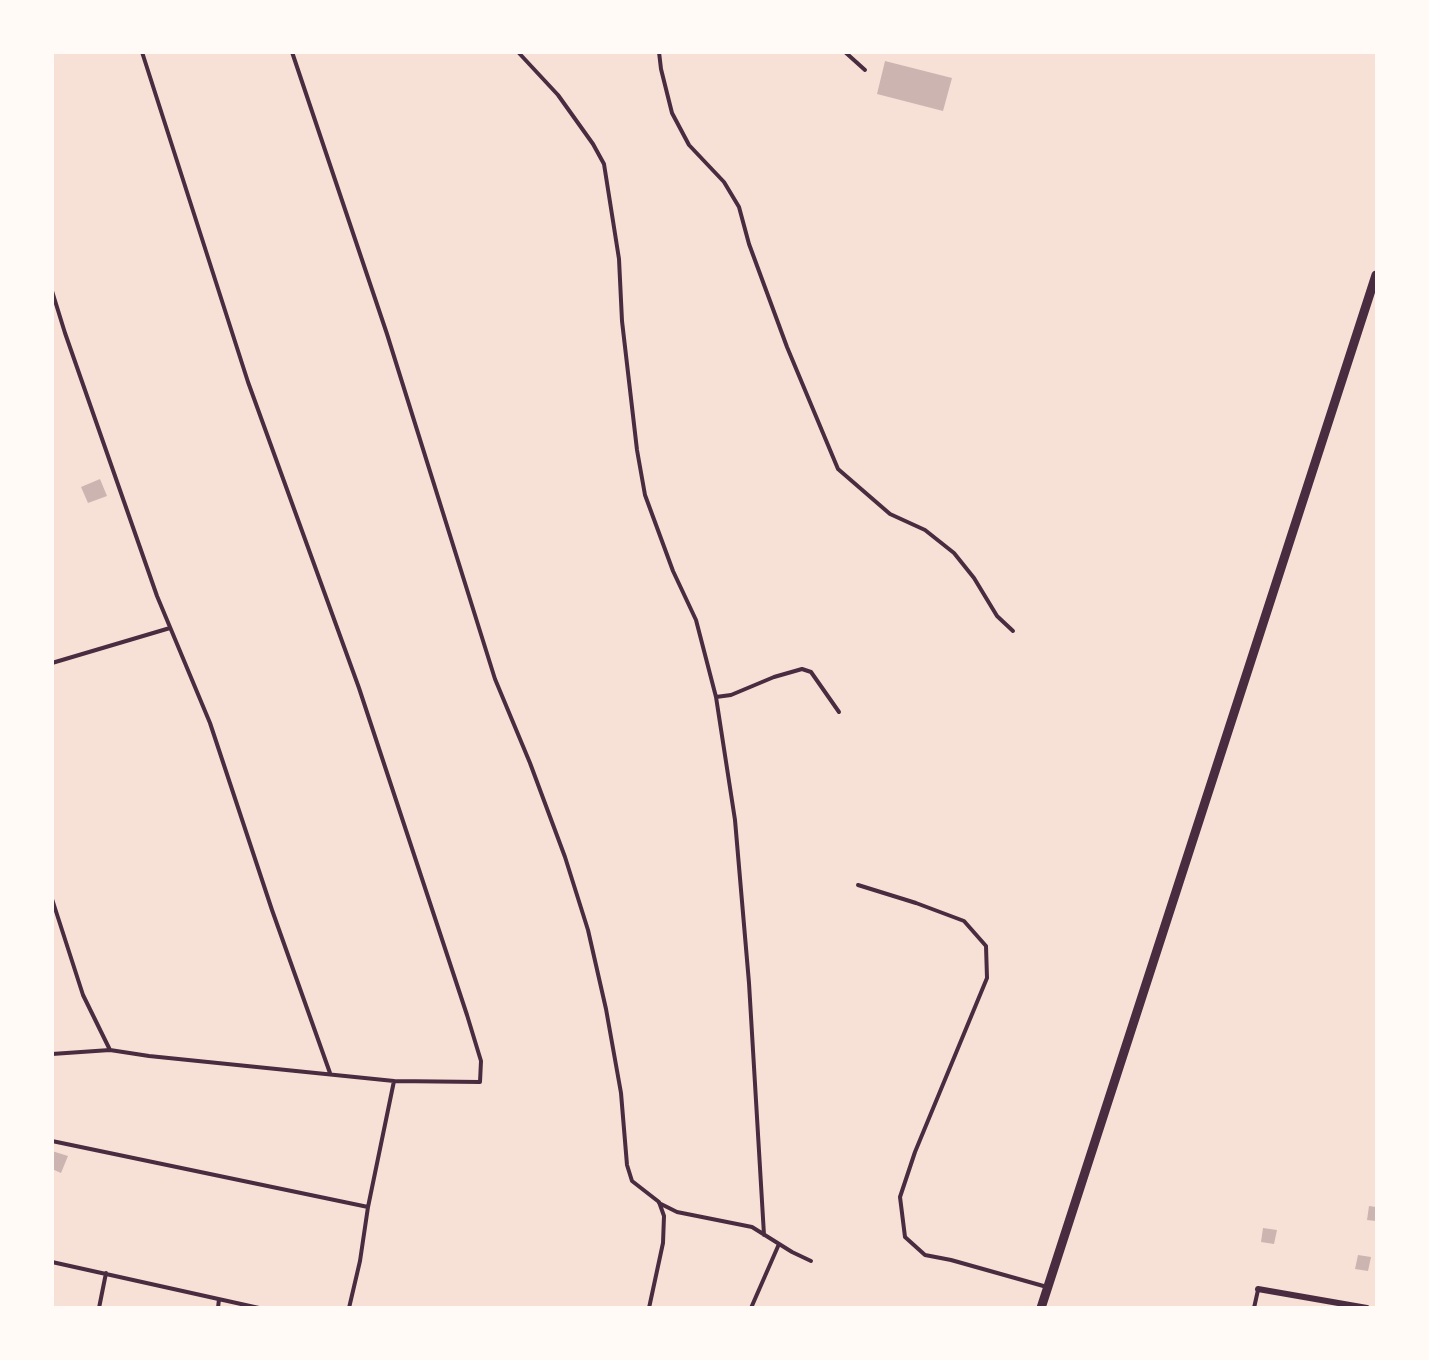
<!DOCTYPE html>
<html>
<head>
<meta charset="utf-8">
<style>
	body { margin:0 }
	#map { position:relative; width:1429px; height:1360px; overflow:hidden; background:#f7e1d7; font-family:Helvetica,sans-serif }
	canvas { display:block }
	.frame { position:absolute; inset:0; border:54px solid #fffaf5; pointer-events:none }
</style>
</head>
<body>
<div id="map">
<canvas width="1429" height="1360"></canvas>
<div class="frame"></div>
</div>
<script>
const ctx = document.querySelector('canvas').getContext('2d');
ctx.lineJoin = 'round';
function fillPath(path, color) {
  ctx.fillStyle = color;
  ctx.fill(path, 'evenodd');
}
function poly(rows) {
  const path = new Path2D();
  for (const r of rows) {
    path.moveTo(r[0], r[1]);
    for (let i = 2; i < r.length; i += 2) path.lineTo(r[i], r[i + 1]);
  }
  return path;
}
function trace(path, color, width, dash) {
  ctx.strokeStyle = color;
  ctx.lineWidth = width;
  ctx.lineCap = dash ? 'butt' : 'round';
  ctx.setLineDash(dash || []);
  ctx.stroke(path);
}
fillPath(poly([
	[885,61,952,78,943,111,877,94],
	[100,479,107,496,88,503,81,487],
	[52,1151,68,1156,61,1173,52,1169],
	[1369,1206,1376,1207,1376,1221,1367,1220],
	[1263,1228,1277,1230,1274,1244,1261,1242],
	[1358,1255,1371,1257,1368,1271,1355,1269]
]), '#ccb4b1');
trace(poly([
	[292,52,387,334,495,679,530,763,565,857,588,930,606,1009,621,1093,627,1165,632,1181,659,1202,664,1216,663,1243,649,1308],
	[518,52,558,95,593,144,604,164,619,259,622,321,637,450,645,495,673,571,696,620,716,697,735,820,749,983,764,1235],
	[659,52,661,69,672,113,689,145,724,182,739,207,749,244,787,347,838,469,890,514,925,530,954,553,974,578,997,616,1013,631],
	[845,52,865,70],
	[52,291,65,333,157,596,210,723,272,910,330,1073],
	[52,663,170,628],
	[716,697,731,695,774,677,802,669,811,672,839,712],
	[858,885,916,903,964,921,986,946,987,978,915,1152,900,1197,905,1237,925,1255,951,1260,1047,1287],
	[52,899,83,995,110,1050],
	[52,1054,110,1050,149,1056,394,1081,480,1082,481,1061,467,1015,359,688,248,382,142,52],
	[52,1141,368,1207],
	[659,1203,677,1212,752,1227,792,1252,811,1261],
	[52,1262,259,1308],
	[99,1308,106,1273],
	[218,1308,219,1299],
	[349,1308,360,1261,368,1207,394,1081],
	[751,1308,779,1244],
	[1254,1308,1258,1290]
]), '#4a2c40', 4);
trace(poly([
	[1258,1289,1367,1308]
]), '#4a2c40', 6);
trace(poly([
	[1041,1308,1376,275]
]), '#4a2c40', 9);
</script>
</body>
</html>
